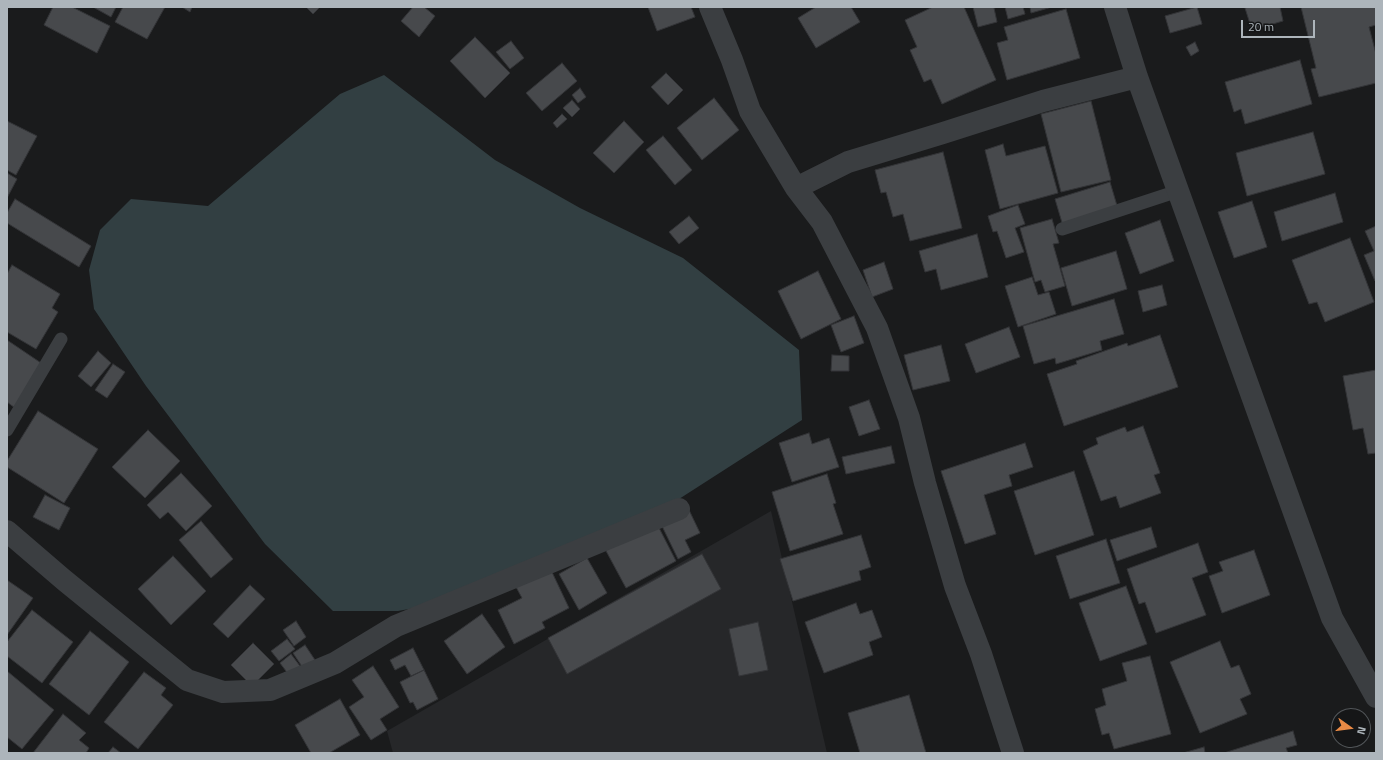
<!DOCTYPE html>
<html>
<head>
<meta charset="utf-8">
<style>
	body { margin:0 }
	#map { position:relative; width:1383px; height:760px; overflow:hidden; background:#1a1b1c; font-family:"Titillium Web",sans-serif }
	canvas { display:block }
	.frame { position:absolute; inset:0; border:8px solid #adb5bb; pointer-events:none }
	.north { position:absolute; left:1331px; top:708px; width:40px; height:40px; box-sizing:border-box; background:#151617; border:1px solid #525659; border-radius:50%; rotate:104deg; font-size:11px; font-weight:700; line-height:16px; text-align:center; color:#adb5bb }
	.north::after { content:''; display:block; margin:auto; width:14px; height:18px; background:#ea8a45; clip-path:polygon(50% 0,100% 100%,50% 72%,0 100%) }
	.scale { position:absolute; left:1241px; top:20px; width:74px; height:18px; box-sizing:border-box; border:2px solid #adb5bb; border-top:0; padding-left:5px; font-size:12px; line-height:14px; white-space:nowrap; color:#adb5bb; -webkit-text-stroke:3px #151617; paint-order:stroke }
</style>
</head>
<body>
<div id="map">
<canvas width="1383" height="760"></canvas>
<div class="frame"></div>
<div class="north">N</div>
<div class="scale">20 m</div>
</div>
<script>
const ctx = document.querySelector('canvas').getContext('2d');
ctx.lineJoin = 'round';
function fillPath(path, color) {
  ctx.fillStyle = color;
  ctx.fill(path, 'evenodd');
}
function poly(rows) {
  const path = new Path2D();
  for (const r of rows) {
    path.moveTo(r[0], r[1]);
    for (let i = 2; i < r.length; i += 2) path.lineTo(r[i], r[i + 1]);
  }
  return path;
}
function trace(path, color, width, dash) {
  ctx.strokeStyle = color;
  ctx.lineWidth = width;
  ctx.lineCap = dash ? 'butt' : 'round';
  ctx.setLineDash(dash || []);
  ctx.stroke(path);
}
fillPath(poly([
	[771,511,827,753,393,753,387,731]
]), '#262729');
fillPath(poly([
	[384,75,495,160,580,208,683,258,799,350,802,420,651,517,458,600,398,611,333,611,265,544,146,386,94,309,89,270,100,230,131,199,208,206,340,94]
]), '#323f42');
const building = poly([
	[53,7,72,7,110,26,97,53,44,25,53,7],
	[93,7,116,7,111,17,93,7],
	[123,7,165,7,147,39,115,22,123,7],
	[182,7,192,7,190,12,182,7],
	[306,7,320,7,313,14,306,7],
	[413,7,424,7,435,16,419,37,401,21,413,7],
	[648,7,691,7,695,17,657,31,648,7],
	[816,7,851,7,860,22,816,48,798,18,816,7],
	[933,7,964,7,996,80,942,104,931,79,924,82,910,50,917,47,905,20,933,7],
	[973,7,999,7,994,8,997,22,978,27,973,7],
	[1005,7,1023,7,1025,14,1008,19,1005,7],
	[1030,7,1052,7,1031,13,1030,7],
	[1197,7,1202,24,1170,33,1165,16,1197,7],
	[1249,7,1280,7,1283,21,1252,30,1245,8,1249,7],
	[1301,7,1376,7,1376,25,1369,27,1376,54,1376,83,1319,97,1311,69,1316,68,1301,7],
	[1066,9,1080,58,1007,80,997,43,1008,40,1004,27,1066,9],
	[475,37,510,73,485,98,450,61,475,37],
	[511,41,524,58,510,69,496,52,511,41],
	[1195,42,1199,51,1191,56,1186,47,1195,42],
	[1300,60,1312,104,1245,124,1241,109,1234,112,1225,82,1300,60],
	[562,63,577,81,542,111,526,93,562,63],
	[666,73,683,90,668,105,651,87,666,73],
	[580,88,586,97,578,103,572,95,580,88],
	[714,98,739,130,702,160,677,128,714,98],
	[572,100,580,109,572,117,563,108,572,100],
	[1091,101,1111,180,1061,192,1041,114,1091,101],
	[562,114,567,119,557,128,553,123,562,114],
	[7,121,37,136,16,175,7,170,7,121],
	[624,121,644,142,614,173,593,153,624,121],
	[1313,132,1325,174,1247,196,1236,153,1313,132],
	[663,136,692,170,675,185,646,150,663,136],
	[1003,144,1006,156,1045,146,1058,193,1000,209,985,150,1003,144],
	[943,152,962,228,910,241,903,214,893,217,886,192,881,193,875,170,943,152],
	[7,173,17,179,7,198,7,173],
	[1110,182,1118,209,1063,226,1055,199,1110,182],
	[1335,193,1343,222,1282,241,1274,212,1335,193],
	[15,199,91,246,79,267,7,223,7,213,15,199],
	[1252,201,1267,247,1234,258,1218,212,1252,201],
	[1018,205,1025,224,1015,228,1024,252,1006,258,997,231,993,232,988,216,1018,205],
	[689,216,699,228,679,244,669,232,689,216],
	[1052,219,1059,243,1053,244,1065,286,1045,292,1041,280,1035,282,1020,228,1052,219],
	[1160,220,1174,261,1140,274,1125,233,1160,220],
	[1376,226,1376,281,1375,281,1364,255,1374,251,1365,231,1376,226],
	[977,234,988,277,941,290,936,269,925,272,919,251,977,234],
	[1350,238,1374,302,1325,322,1317,302,1309,304,1292,260,1350,238],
	[1116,251,1127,289,1072,306,1061,268,1116,251],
	[884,262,893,289,872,297,863,270,884,262],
	[12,265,60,294,52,308,58,312,36,349,7,332,7,274,12,265],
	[818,271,841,319,801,339,778,291,818,271],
	[1032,277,1038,295,1049,292,1056,314,1018,327,1005,286,1032,277],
	[1162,285,1167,305,1143,312,1138,291,1162,285],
	[1114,299,1124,334,1100,341,1102,350,1056,364,1055,358,1034,364,1023,326,1114,299],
	[854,316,864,343,841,352,831,325,854,316],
	[1009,327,1020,357,976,373,965,344,1009,327],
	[1160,335,1178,387,1064,426,1047,374,1077,364,1076,361,1127,343,1128,346,1160,335],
	[7,340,44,365,15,408,7,402,7,340],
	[941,345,950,381,913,390,904,355,941,345],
	[98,351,111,363,91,387,78,376,98,351],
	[832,355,849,356,849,371,831,371,832,355],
	[113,364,125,372,107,398,95,390,113,364],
	[1376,370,1376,453,1368,454,1363,428,1353,430,1343,376,1376,370],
	[869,400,880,429,859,436,849,407,869,400],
	[38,411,98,449,64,503,7,467,7,461,38,411],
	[1143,426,1160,473,1154,475,1161,493,1120,508,1116,496,1101,501,1083,451,1098,444,1096,438,1125,427,1127,432,1143,426],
	[148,430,180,461,145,498,112,467,148,430],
	[809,433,812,444,829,438,839,467,792,482,779,443,809,433],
	[1025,443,1033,467,1009,475,1012,486,984,495,996,534,965,544,941,471,1025,443],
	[891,446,895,463,846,474,842,457,891,446],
	[1074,471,1094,535,1035,555,1014,491,1074,471],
	[181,473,212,506,186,531,168,512,160,519,147,505,181,473],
	[827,474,836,503,833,504,843,534,790,551,772,492,827,474],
	[45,495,70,508,59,530,33,517,45,495],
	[689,510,700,533,685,540,691,552,678,559,661,524,689,510],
	[201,521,233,559,211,578,179,540,201,521],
	[656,522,676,561,626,588,605,549,656,522],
	[1151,527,1157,547,1117,561,1110,540,1151,527],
	[861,535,871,567,859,571,861,580,793,601,780,559,861,535],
	[1106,539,1120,583,1070,599,1056,556,1106,539],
	[1198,543,1208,572,1192,578,1206,615,1156,633,1145,602,1139,604,1127,569,1198,543],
	[1254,550,1270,595,1222,613,1209,576,1223,571,1219,562,1254,550],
	[702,554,721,589,567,674,548,638,702,554],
	[173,556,206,591,171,625,138,589,173,556],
	[587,558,607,593,579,610,559,574,587,558],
	[551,570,569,608,542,622,545,628,514,644,498,610,522,598,516,587,551,570],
	[7,580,33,598,7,635,7,580],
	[250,585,265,599,228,638,213,624,250,585],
	[1126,586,1147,644,1100,661,1079,603,1126,586],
	[856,603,860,614,872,610,882,637,869,642,873,655,824,673,805,622,856,603],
	[32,610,73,642,42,683,7,656,7,642,32,610],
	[482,614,505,647,467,674,444,641,482,614],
	[296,621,306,637,294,646,283,630,296,621],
	[758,622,768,670,739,676,729,629,758,622],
	[90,631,129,662,89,715,49,684,90,631],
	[287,639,295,649,279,661,271,651,287,639],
	[1220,641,1231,668,1239,665,1251,694,1240,699,1247,714,1200,733,1170,662,1220,641],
	[253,643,274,664,252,686,231,665,253,643],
	[305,645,315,660,303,668,293,653,305,645],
	[413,648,424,670,411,676,405,665,395,670,390,660,413,648],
	[291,654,300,666,289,675,280,663,291,654],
	[1150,656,1171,734,1114,749,1109,733,1102,735,1095,709,1106,705,1102,689,1127,681,1122,663,1150,656],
	[373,666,399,707,380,719,387,730,371,740,349,707,364,697,352,680,373,666],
	[424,670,438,699,417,710,413,702,410,703,400,682,424,670],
	[7,671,54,710,22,749,7,737,7,671],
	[144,672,166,688,161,695,173,705,138,749,104,722,144,672],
	[909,695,926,753,860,753,848,713,909,695],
	[340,699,360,735,329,753,311,753,295,725,340,699],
	[63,714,86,733,79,740,89,748,86,753,33,753,63,714],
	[1293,731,1297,745,1286,748,1288,753,1224,753,1293,731],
	[113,747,121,753,108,753,113,747],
	[1204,747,1205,753,1183,753,1204,747]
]);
fillPath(building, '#47494c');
trace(building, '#343538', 1);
trace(poly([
	[1062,229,1178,191],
	[7,430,61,339]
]), '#3b3e41', 13);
trace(poly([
	[710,7,732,60,750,111,796,188,822,222,877,328,909,418,925,483,955,586,981,654,1013,753],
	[1115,7,1137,77,1332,618,1376,697],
	[796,188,848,162,943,133,1043,101,1137,77],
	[7,531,64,580,187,680,223,692,270,690,335,663,396,626,679,509]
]), '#3b3e41', 22);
</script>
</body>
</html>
